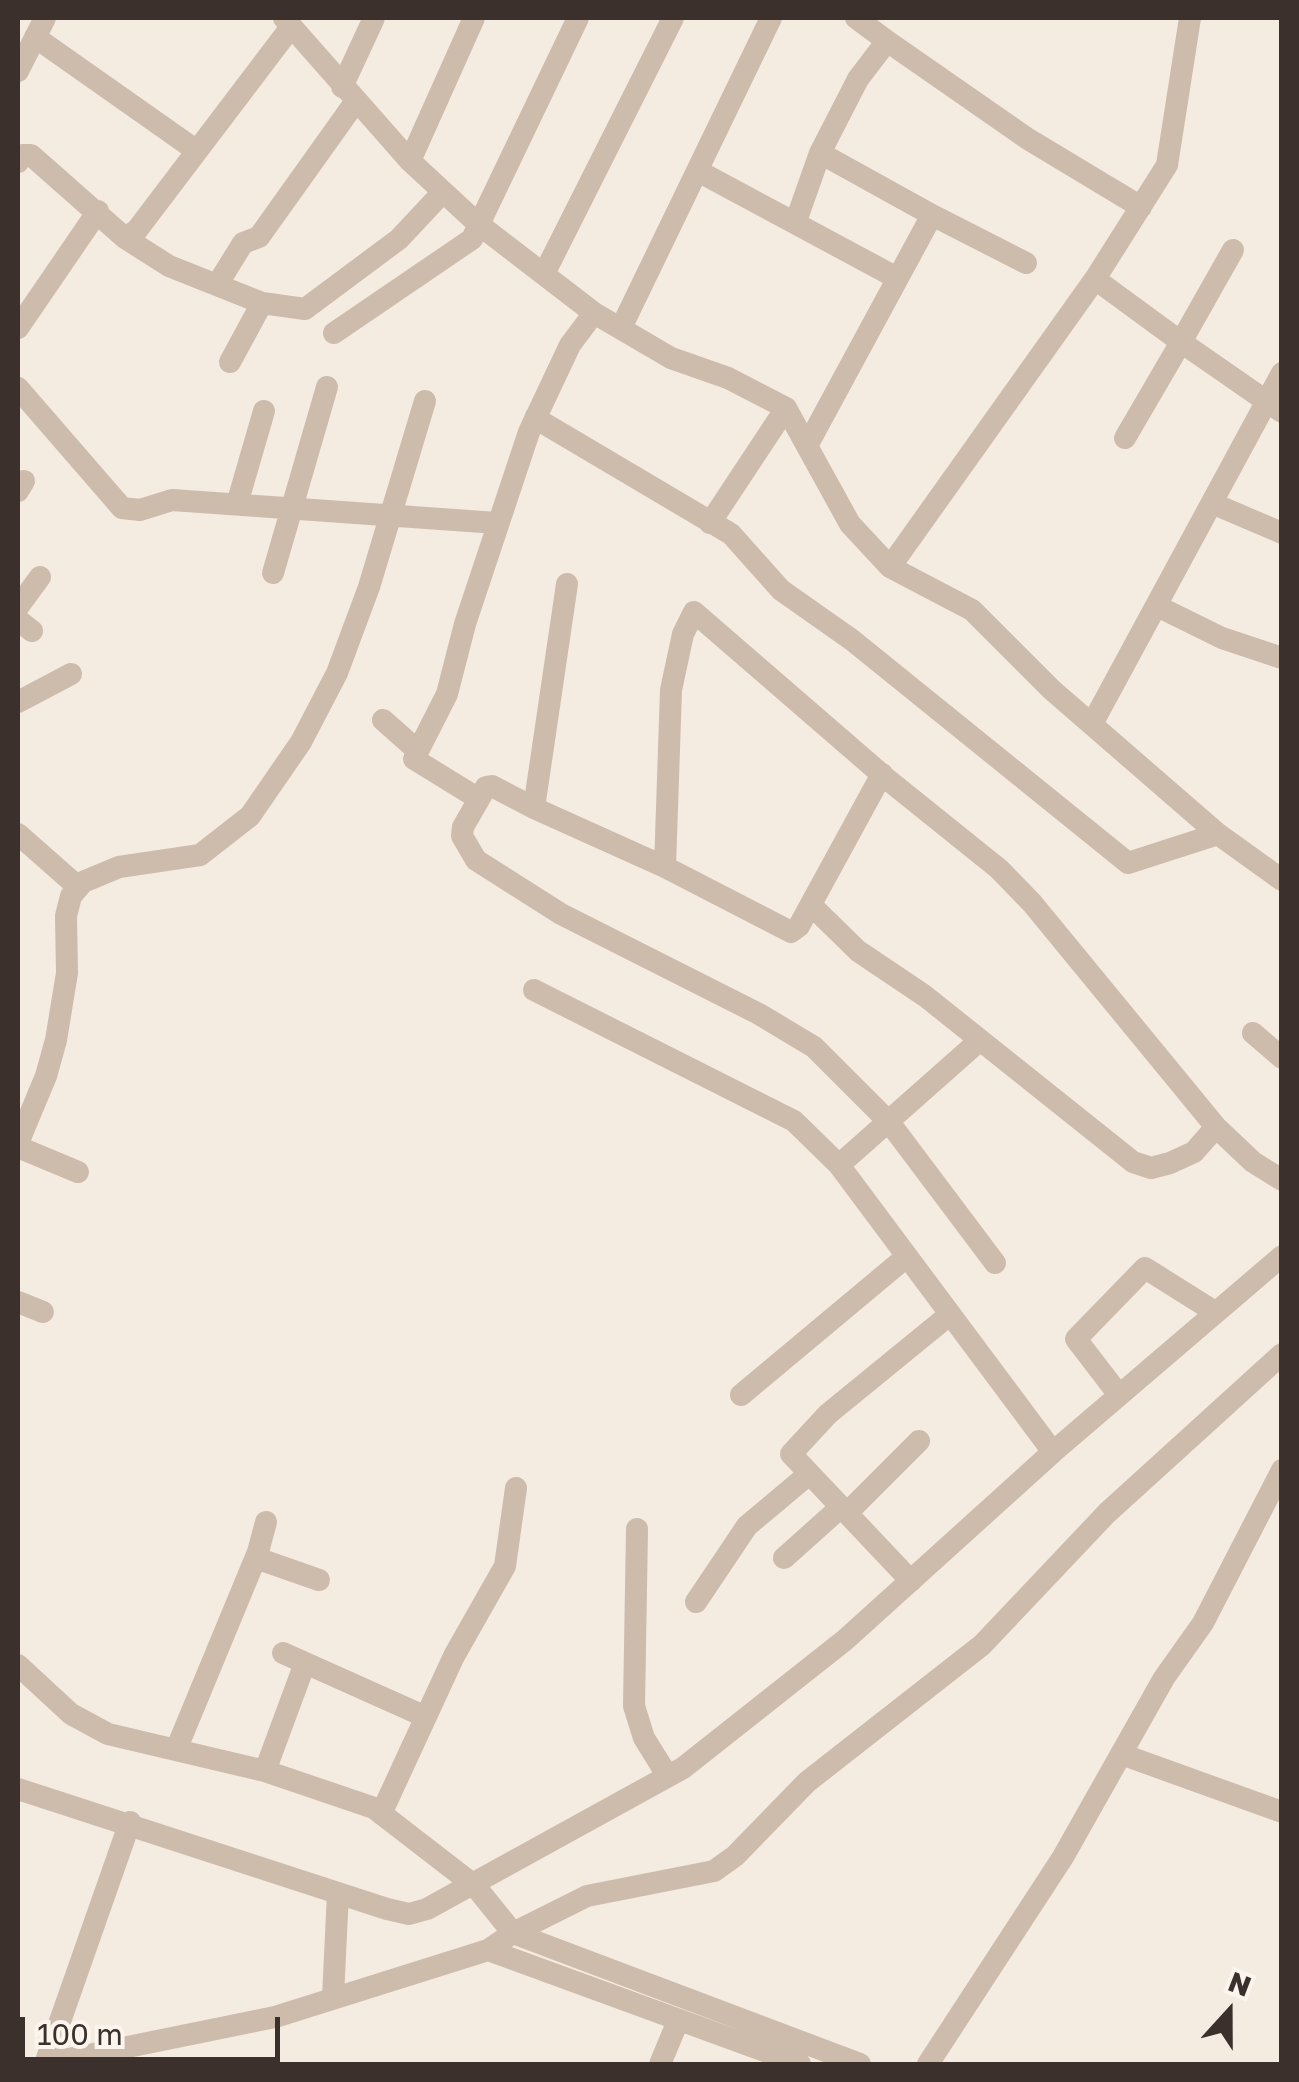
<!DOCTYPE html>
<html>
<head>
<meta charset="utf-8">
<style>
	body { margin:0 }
	#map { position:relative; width:1299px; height:2082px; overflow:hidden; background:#f4ebe1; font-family:"Golos Text",sans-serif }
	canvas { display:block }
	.frame { position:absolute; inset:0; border:20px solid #3b302b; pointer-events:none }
	.north { position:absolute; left:1179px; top:1962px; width:100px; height:100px; -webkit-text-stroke:8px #fbf5ee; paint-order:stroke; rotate:21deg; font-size:28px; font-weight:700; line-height:40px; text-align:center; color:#3b302b }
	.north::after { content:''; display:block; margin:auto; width:35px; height:45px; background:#3b302b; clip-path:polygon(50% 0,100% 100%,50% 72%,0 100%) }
	.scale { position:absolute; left:20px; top:2017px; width:260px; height:45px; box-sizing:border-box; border:5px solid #3b302b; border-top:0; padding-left:12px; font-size:30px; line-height:35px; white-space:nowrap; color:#3b302b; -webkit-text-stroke:8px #fbf5ee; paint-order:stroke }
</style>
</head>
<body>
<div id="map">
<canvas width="1299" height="2082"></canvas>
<div class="frame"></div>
<div class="north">N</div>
<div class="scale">100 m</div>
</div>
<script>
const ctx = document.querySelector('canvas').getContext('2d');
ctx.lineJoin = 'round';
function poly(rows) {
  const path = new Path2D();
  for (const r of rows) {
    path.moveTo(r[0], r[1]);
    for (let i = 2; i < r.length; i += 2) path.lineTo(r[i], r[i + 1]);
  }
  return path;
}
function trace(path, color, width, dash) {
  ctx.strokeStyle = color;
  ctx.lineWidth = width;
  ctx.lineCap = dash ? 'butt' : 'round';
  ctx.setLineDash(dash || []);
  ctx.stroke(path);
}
trace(poly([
	[284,18,410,161,477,223,594,313,671,358,728,378,786,408,850,524,890,567,972,610,1052,690,1218,834,1282,880],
	[856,18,887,41],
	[35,37,197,151],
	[18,71,45,18],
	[342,87,374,18],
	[820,153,932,215],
	[410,161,474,18],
	[18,162,23,155,31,155,125,238,137,230,291,27],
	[698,171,897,278],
	[796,221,820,153,858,79,887,41,1028,139,1141,207],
	[125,238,169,266,262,303,305,309,399,239,443,192],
	[1233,250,1181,342,1282,412],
	[544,274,673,18],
	[217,285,243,243,259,237,356,101],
	[18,328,98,211],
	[621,328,771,18],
	[334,333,472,239,578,18],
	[230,362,262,303],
	[18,388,122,508,140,510,172,500,497,523],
	[535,418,731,534,781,590,852,640,1128,863,1218,834],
	[1125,438,1181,342,1095,279,1167,165,1190,18],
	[808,444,932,215,1026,263],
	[18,491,24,481],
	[237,504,264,411],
	[1214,504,1282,533],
	[710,523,786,408],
	[890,567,1095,279],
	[273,573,327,387],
	[567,584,534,808,665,867,671,690,683,634,694,612,887,779,999,869,1032,903,1216,1127,1253,1162,1282,1180],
	[18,607,40,577],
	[1159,607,1222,638,1282,658],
	[18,620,32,631],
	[18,702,71,674],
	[383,720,418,751],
	[1092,724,1282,373],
	[479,799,414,759,447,694,465,624,529,432,570,345,594,313],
	[534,808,492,786,486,787,463,827,462,836,476,860,561,914,759,1014,814,1047,889,1122,995,1263],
	[18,834,77,886],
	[665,867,791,932,799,926,882,774],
	[811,905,858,951,925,996,1133,1162,1151,1168,1170,1163,1194,1152,1216,1127],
	[534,990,794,1121,839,1165,1053,1452],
	[1253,1033,1282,1058],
	[18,1143,46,1076,56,1040,67,973,66,916,71,896,83,882,119,867,200,855,250,816,301,742,337,673,369,587,425,401],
	[18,1147,78,1172],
	[839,1165,979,1041],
	[18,1302,43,1312],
	[741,1395,905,1258],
	[1119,1395,1076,1339,1145,1268,1215,1312],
	[847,1513,919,1441],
	[637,1529,634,1706,644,1738,667,1775],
	[256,1558,319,1580],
	[784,1558,841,1507],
	[911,1581,791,1454,828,1414,948,1316],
	[696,1602,747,1526,809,1474],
	[283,1653,426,1717],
	[18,1665,71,1714,108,1734,265,1771,374,1808,475,1886,513,1933,587,1896,714,1871,735,1856,807,1782,982,1645,1107,1513,1282,1354],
	[176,1750,258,1552,266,1522],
	[1121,1754,1282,1812],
	[265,1771,305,1663],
	[18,1789,387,1909,409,1914,427,1909,683,1768,845,1640,1053,1452,1282,1256],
	[381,1814,454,1656,505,1566,516,1488],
	[488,1950,800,2064],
	[333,1997,338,1893],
	[44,2064,275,2017,488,1950,513,1933,860,2064],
	[45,2064,130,1822],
	[660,2064,678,2021],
	[928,2064,1063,1857,1164,1678,1203,1623,1282,1470]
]), '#cdbbac', 22);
</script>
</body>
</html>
